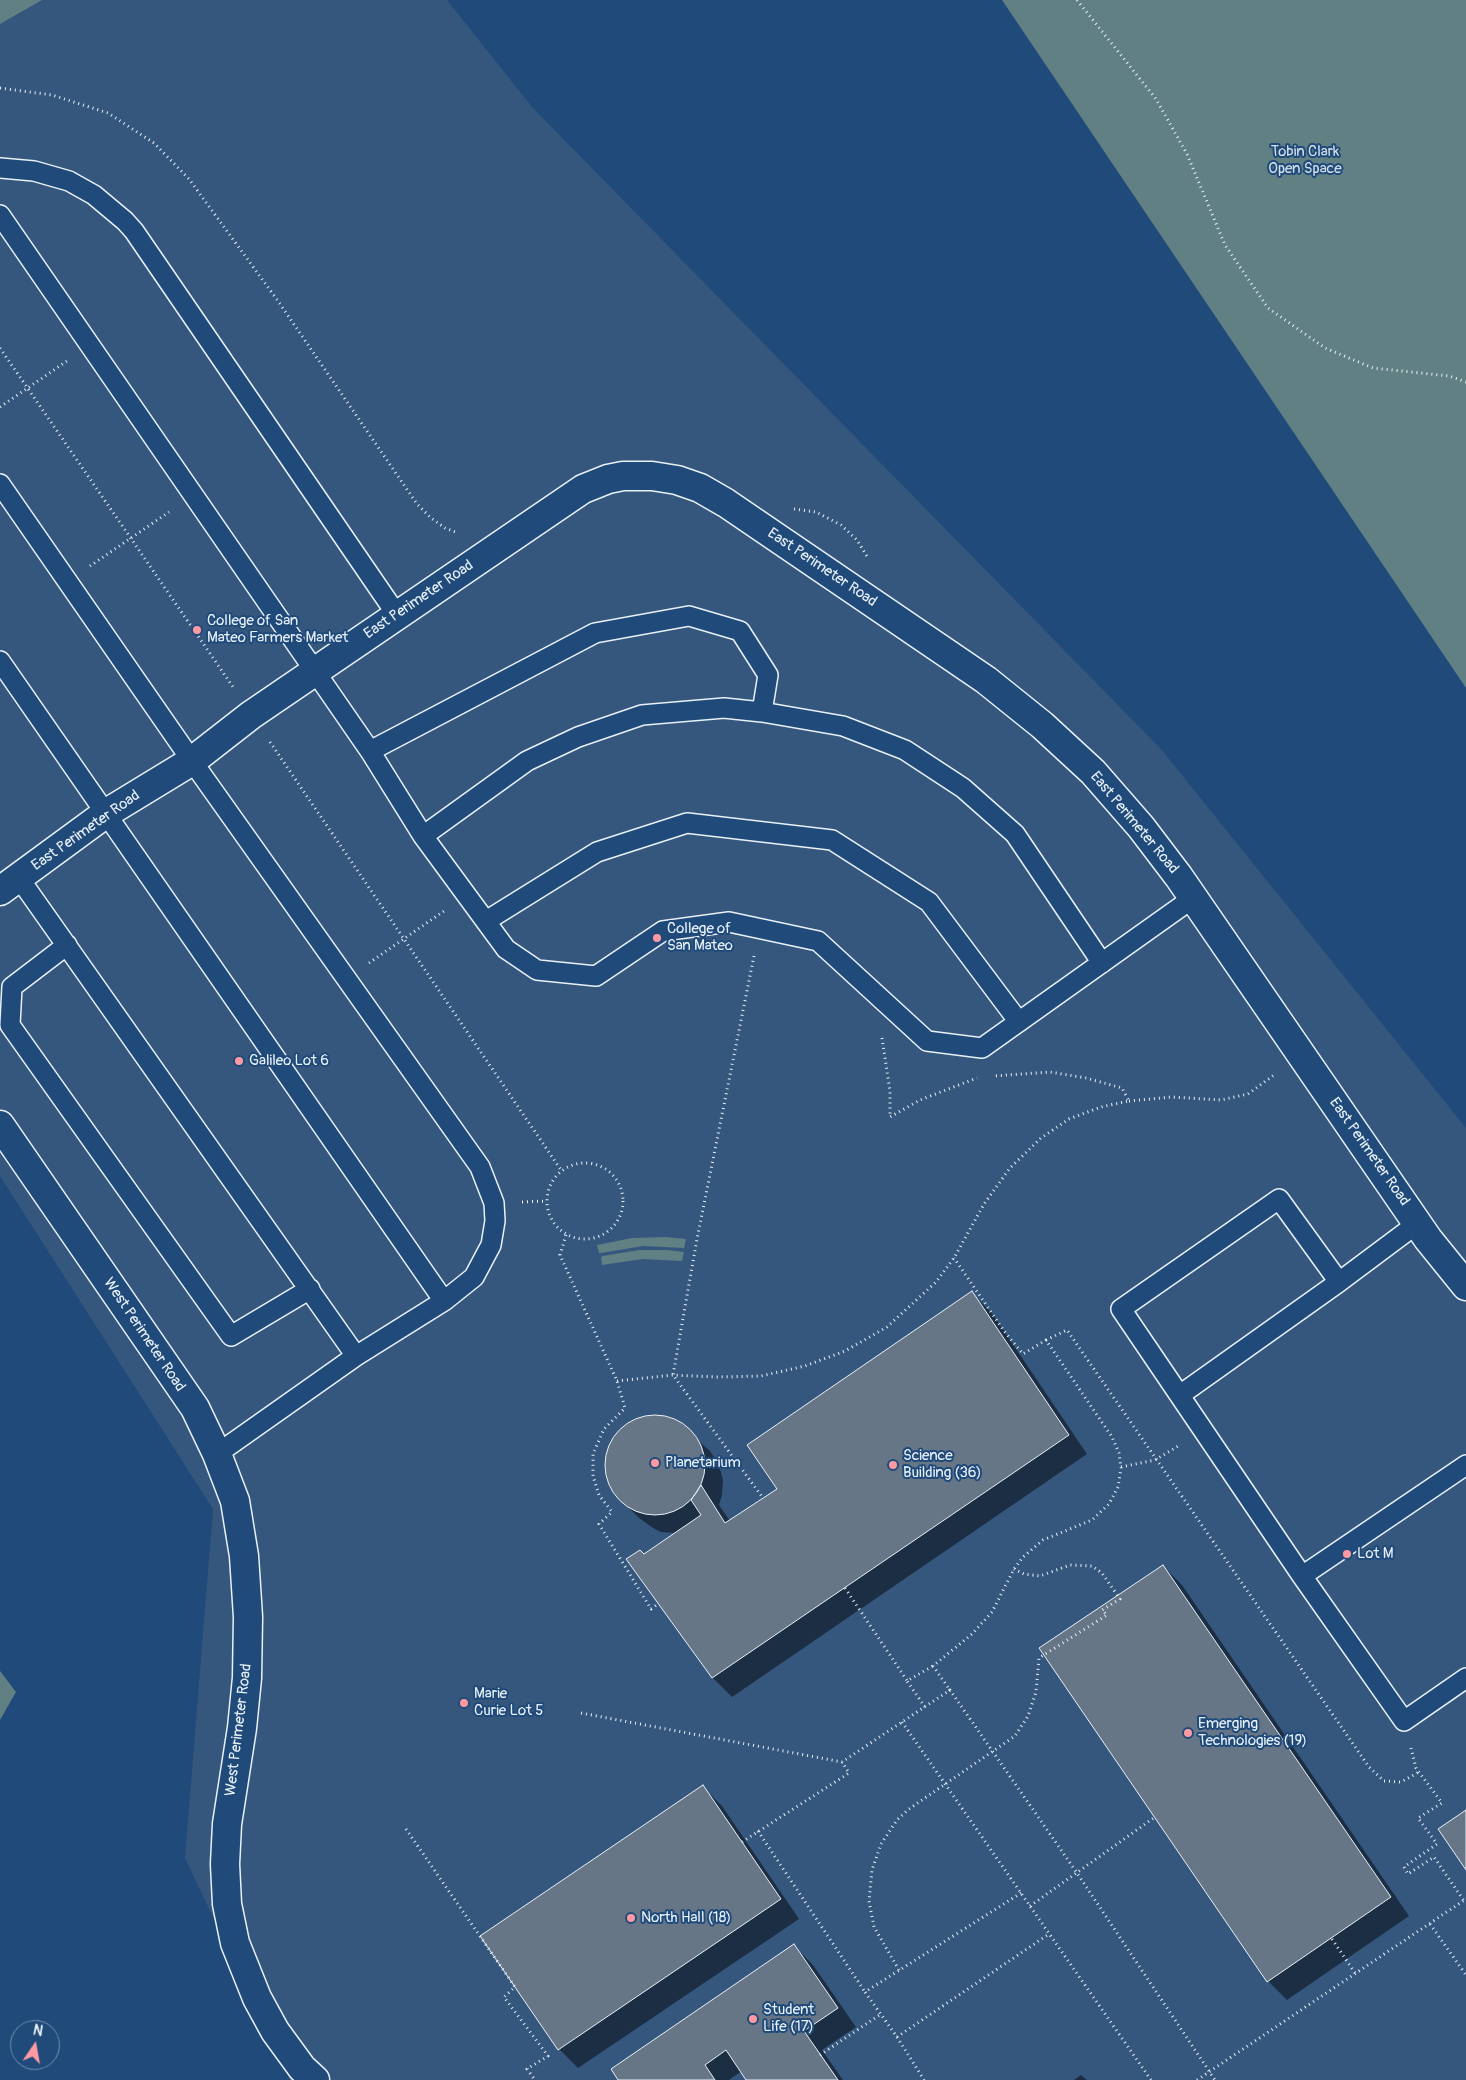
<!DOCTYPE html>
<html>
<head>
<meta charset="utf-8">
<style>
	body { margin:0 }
	#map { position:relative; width:1466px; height:2080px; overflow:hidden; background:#1f4a7a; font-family:Pangolin,sans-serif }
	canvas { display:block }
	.north { position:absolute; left:10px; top:2020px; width:50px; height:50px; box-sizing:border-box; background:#1f4a7a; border:1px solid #6f8dac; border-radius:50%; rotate:12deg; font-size:14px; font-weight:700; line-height:20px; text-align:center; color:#e8f1f8 }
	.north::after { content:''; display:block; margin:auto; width:18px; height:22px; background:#ff9aa2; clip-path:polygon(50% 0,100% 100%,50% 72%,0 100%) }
</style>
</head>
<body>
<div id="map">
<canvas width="1466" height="2080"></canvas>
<div class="north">N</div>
</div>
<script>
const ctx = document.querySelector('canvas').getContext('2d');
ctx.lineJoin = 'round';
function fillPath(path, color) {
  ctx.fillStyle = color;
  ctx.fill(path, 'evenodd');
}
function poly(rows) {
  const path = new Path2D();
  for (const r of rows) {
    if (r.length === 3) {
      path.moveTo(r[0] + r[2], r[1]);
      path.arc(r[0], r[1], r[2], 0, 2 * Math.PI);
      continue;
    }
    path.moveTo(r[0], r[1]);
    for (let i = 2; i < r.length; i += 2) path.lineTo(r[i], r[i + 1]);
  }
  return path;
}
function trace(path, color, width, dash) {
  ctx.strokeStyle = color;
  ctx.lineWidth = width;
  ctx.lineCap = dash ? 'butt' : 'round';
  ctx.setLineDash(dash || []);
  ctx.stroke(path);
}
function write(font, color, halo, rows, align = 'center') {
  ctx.font = font + ' Pangolin,sans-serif';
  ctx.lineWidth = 4;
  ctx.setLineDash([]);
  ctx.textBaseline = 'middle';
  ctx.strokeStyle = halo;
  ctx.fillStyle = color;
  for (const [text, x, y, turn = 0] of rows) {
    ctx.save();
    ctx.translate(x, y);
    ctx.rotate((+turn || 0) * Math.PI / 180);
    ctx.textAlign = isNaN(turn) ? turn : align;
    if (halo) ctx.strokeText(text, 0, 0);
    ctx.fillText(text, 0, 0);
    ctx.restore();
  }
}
fillPath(poly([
	[25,0,447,0,532,107,1161,749,1466,1128,1466,2080,290,2080,185,1858,213,1509,0,1176,0,15]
]), '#35577e');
fillPath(poly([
	[0,0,42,0,0,24],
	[1002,0,1466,0,1466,688],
	[665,1237,686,1239,684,1248,643,1246,601,1253,599,1253,597,1245,632,1238],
	[639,1250,667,1250,684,1252,682,1261,643,1259,602,1265,601,1257,603,1256],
	[0,1671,16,1692,0,1720]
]), '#608084');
fillPath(poly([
	[972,1293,991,1312,1087,1454,732,1697,713,1678,628,1559,644,1555,676,1533,661,1532,653,1528,639,1518,619,1498,610,1484,607,1475,607,1458,613,1441,624,1428,638,1419,656,1417,678,1423,710,1451,719,1465,723,1480,722,1495,719,1505,730,1521,778,1489],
	[1163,1566,1182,1585,1409,1916,1287,2000,1268,1981,1041,1649],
	[703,1787,722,1806,799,1919,578,2068,559,2049],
	[794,1946,813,1965,856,2027,822,2050,843,2080,748,2080,742,2071,729,2080,620,2080],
	[1081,2075,1087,2080,1074,2080]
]), '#0007');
const building = poly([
	[972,1291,1069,1435,712,1678,626,1559,640,1550,644,1554,701,1515,691,1500,701,1485,725,1523,777,1489,747,1445,972,1291],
	[655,1465,50],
	[1163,1565,1391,1897,1267,1982,1039,1648,1163,1565],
	[703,1785,781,1899,558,2050,480,1936,703,1785],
	[1466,1810,1466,1870,1438,1829,1466,1810],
	[794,1944,838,2008,804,2031,838,2080,746,2080,726,2050,705,2065,715,2080,618,2080,611,2069,794,1944]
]);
fillPath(building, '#677686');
trace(building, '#e8f1f8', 1);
const service = poly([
	[0,168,34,171,69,181,94,195,125,221,134,231,397,615],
	[0,215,370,751,423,836,506,949,537,970,596,976,663,931,729,922,818,941,927,1041,982,1048,1193,898],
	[0,484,192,761,480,1167,494,1203,495,1221,491,1245,474,1277,444,1301],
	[0,661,444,1301,356,1356],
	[370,751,595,633,689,616,740,631,768,675,762,712],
	[423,836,527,761,578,737,642,715,724,708,762,712,843,726,905,750,963,788,1015,834,1102,963],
	[19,878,356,1356,217,1454],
	[486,921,597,852,687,823,832,840,929,902,1019,1022],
	[67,945,12,987,10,1025,231,1336,310,1289],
	[1418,1223,1339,1282,1279,1199,1121,1309,1302,1576,1404,1721,1466,1678],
	[1180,1395,1339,1282],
	[1302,1576,1466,1465]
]);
const minor = poly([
	[0,891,105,814,192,761,251,715,583,489,608,479,623,476,652,476,677,480,700,488,726,503,986,680,1042,725,1093,772,1141,827,1179,877,1428,1239,1466,1286],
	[0,1125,195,1408,217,1454,235,1501,244,1556,248,1617,247,1678,242,1728,227,1824,225,1864,227,1904,235,1943,257,1998,275,2031,302,2068,315,2080]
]);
trace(service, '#e8f1f8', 22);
trace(minor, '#e8f1f8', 31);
trace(poly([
	[1077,0,1156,99,1187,154,1225,245,1268,308,1325,348,1373,368,1449,376,1466,382],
	[0,88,52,95,108,113,154,143,189,179,278,301,417,504,431,518,445,528,458,533],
	[0,348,233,687],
	[0,407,67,361],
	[794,509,816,512,841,525,857,540,868,558],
	[90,566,169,512],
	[270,742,561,1170],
	[754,956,697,1239,673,1375,763,1498],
	[369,963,444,911],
	[882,1038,890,1091,890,1117,920,1100,977,1078],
	[1129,1101,1172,1097,1221,1100,1248,1094,1274,1075],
	[585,1201,38],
	[522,1202,547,1201],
	[566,1235,560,1255,617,1381,625,1408,604,1429,593,1454,593,1476,599,1495,612,1512,599,1524,651,1609,658,1604],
	[1046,1340,1067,1330,1369,1767,1384,1781,1401,1782,1419,1772],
	[617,1381,673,1375,716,1377,761,1376,805,1366,845,1351,887,1327,936,1282,954,1258,984,1204,1010,1168,1041,1138,1069,1119,1101,1107,1129,1101,1122,1088,1086,1078,1050,1072,993,1076],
	[1121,1467,1155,1460,1180,1445],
	[845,1588,908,1682],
	[949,1691,950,1690,933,1666,972,1634,992,1612,1014,1569,1023,1557,1043,1540,1092,1520,1109,1504,1118,1487,1121,1468,1119,1453,1112,1437,1046,1340,1023,1354,1004,1331,954,1258],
	[925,1707,907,1681,933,1666],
	[581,1713,842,1762,950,1690,1077,1873,1215,2080],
	[902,1722,1151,2080],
	[1411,1748,1416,1768,1442,1803,1418,1818,1437,1844,1404,1867,1408,1874,1434,1857,1464,1901],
	[406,1829,515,1987,504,1997,548,2056,527,2069,535,2080],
	[758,1831,865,1992],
	[742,1842,849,1773,842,1762],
	[1021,1893,865,1992,897,2037,1049,1934],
	[1030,1906,1155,1817],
	[1430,1924,1466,1975],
	[1332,1939,1355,1973],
	[899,1970,874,1927,869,1901,872,1870,881,1844,897,1820,909,1809,1015,1736,1028,1716,1036,1692,1039,1658,1107,1615,1102,1610,1120,1599,1102,1573,1092,1566,1070,1565,1040,1576,1024,1574,1014,1569],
	[897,2037,924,2080],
	[820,2055,881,2014],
	[1197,2080,1466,1899]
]), '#e8f1f8', 3, [1, 4]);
trace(service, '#1f4a7a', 19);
trace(minor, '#1f4a7a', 28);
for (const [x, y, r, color] of [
	[197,630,5,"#ff9aa2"],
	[657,938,5,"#ff9aa2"],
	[239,1061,5,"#ff9aa2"],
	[655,1463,5,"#ff9aa2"],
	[893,1465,5,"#ff9aa2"],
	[1347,1554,5,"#ff9aa2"],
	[464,1703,5,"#ff9aa2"],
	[1188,1733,5,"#ff9aa2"],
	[631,1918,5,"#ff9aa2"],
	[753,2019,5,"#ff9aa2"]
]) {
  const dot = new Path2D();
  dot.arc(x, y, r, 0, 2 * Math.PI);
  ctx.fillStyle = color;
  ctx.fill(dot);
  trace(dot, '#1f4a7a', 2);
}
write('15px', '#d4e0e7', '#1f4a7a', [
	["Tobin Clark",1305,152],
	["Open Space",1305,169]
]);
write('15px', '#e8f1f8', '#1f4a7a', [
	["East Perimeter Road",822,568,34],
	["East Perimeter Road",419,600,-34],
	["East Perimeter Road",1134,823,50],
	["East Perimeter Road",86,831,-35],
	["East Perimeter Road",1369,1152,55],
	["West Perimeter Road",144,1335,56],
	["West Perimeter Road",239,1730,-83]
]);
write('15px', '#e8f1f8', '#1f4a7a', [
	["College of San",207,621],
	["Mateo Farmers Market",207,638],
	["College of",667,929],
	["San Mateo",667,946],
	["Galileo Lot 6",249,1061],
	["Science",903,1456],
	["Building (36)",903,1473],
	["Planetarium",665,1463],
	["Lot M",1357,1554],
	["Marie",474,1694],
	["Curie Lot 5",474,1711],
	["Emerging",1198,1724],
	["Technologies (19)",1198,1741],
	["North Hall (18)",641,1918],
	["Student",763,2010],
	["Life (17)",763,2027]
], 'left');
</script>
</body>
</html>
